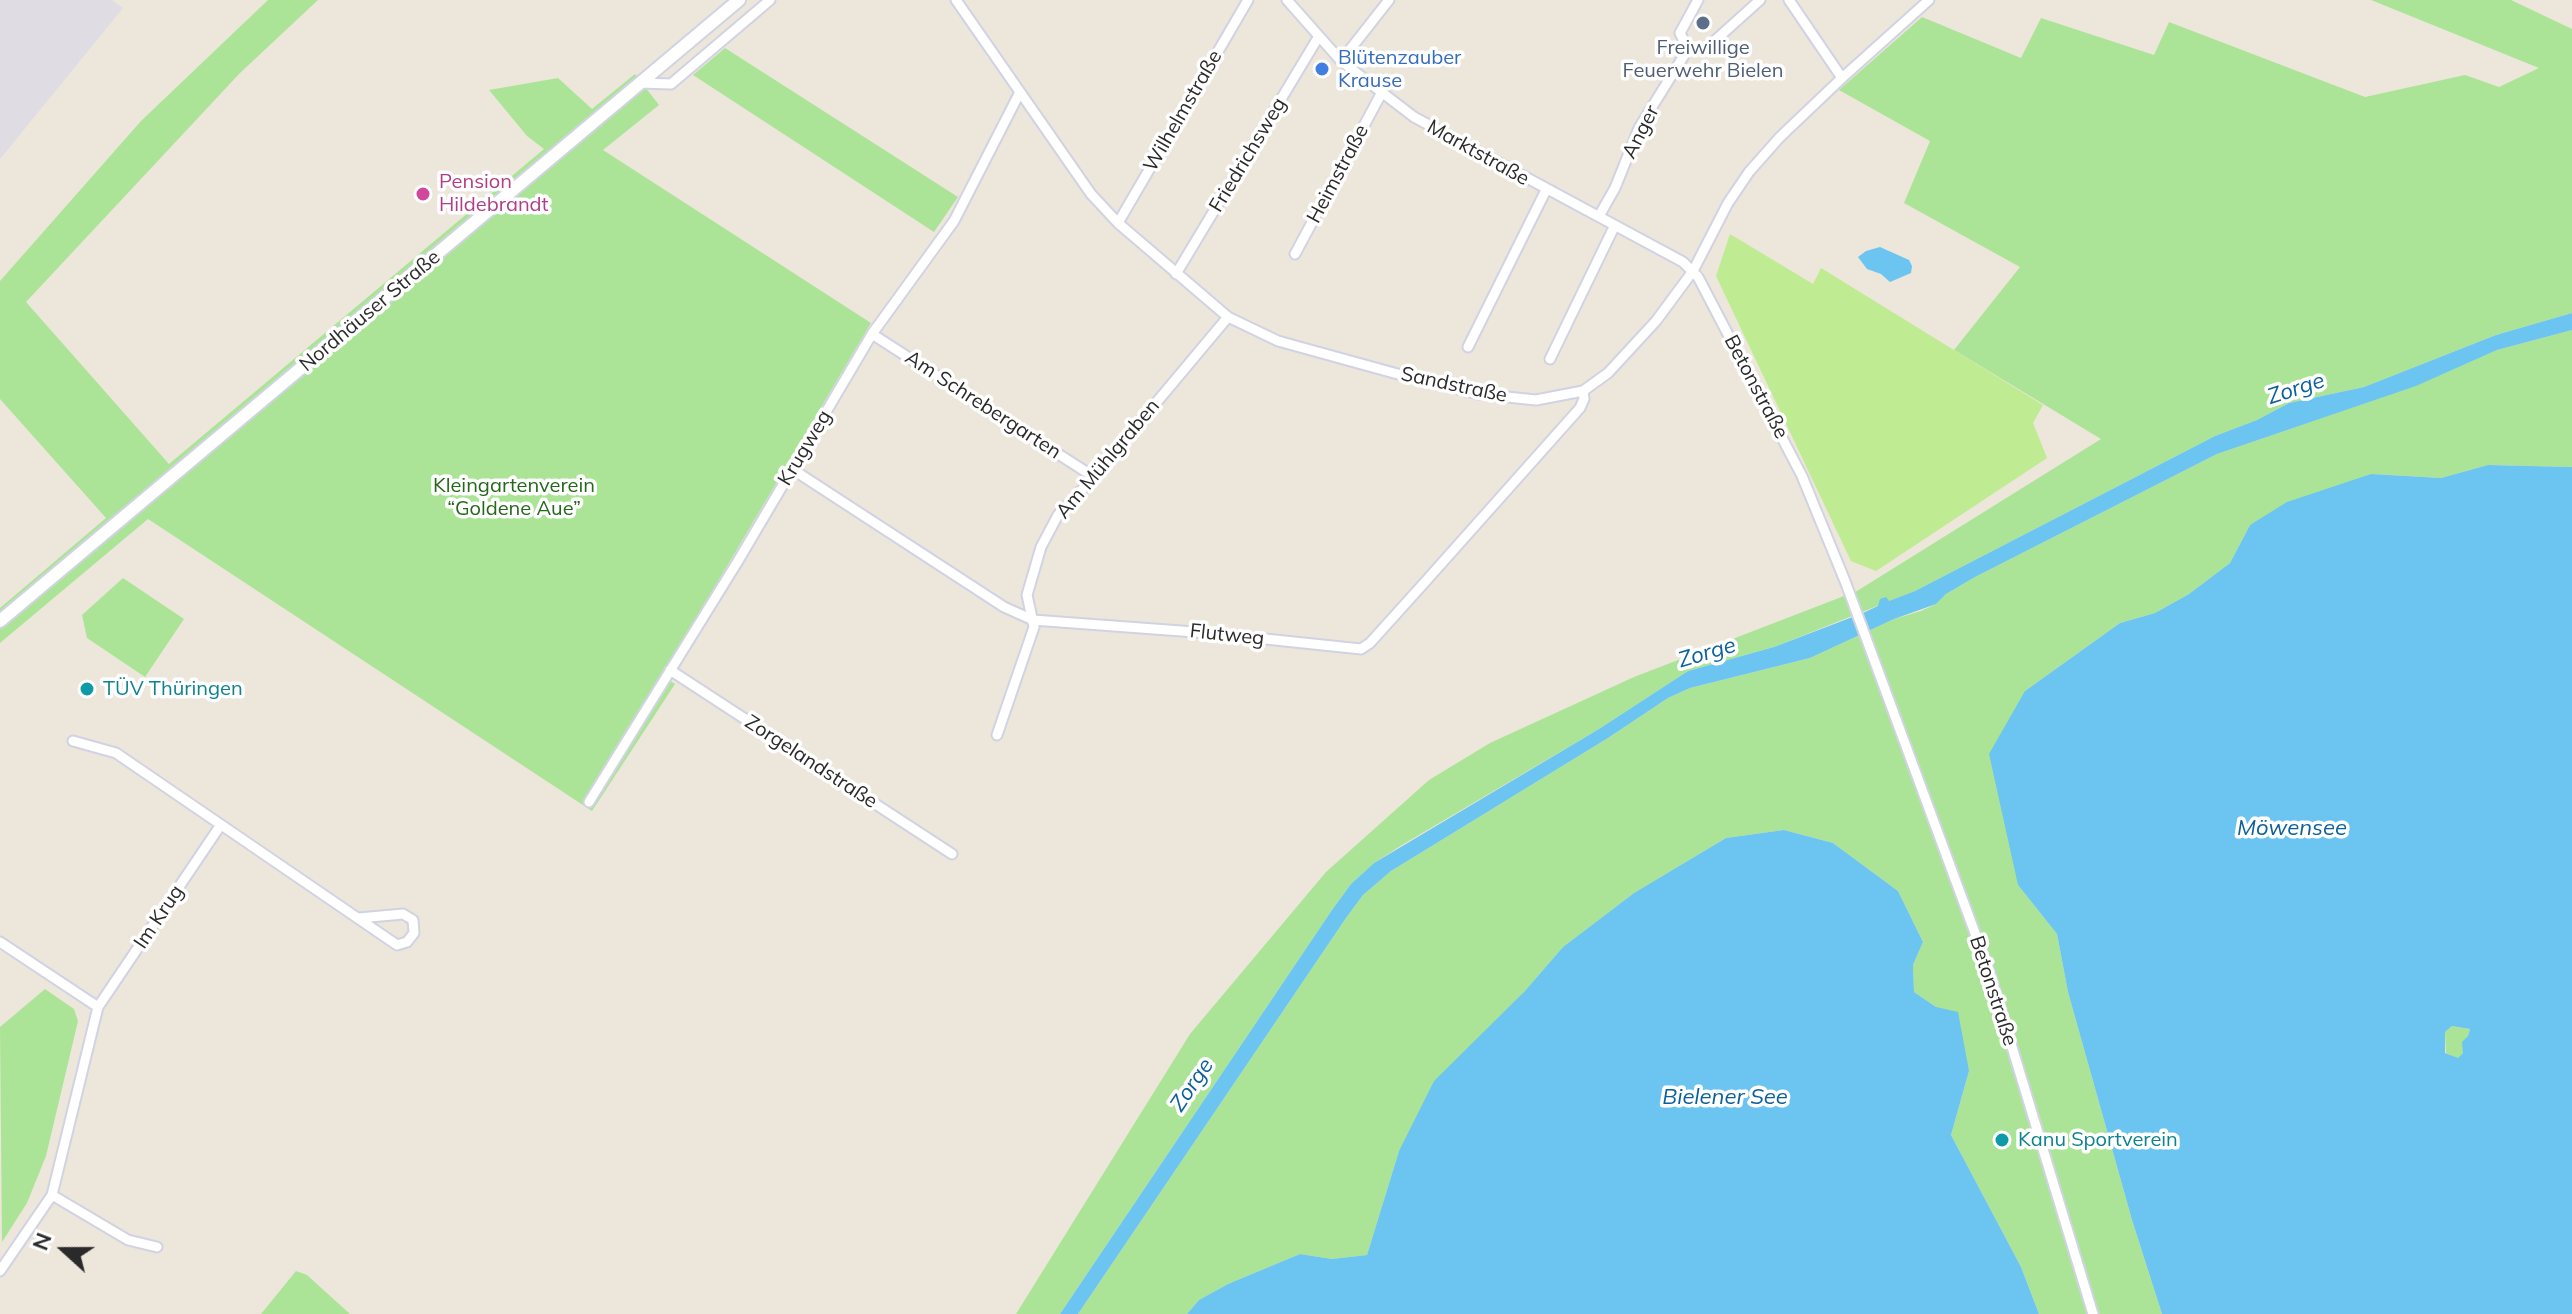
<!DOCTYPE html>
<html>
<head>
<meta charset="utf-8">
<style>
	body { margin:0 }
	#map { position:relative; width:2572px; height:1314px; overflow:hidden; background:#ece6db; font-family:Mulish,sans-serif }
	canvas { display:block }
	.north { position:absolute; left:24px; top:1210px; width:80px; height:80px; -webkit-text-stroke:6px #fff; paint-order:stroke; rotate:291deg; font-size:22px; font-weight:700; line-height:32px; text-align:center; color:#2a2a2a }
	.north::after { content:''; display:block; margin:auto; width:28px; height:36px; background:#2a2a2a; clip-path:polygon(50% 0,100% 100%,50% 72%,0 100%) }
</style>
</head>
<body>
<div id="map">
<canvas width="2572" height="1314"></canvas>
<div class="north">N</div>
</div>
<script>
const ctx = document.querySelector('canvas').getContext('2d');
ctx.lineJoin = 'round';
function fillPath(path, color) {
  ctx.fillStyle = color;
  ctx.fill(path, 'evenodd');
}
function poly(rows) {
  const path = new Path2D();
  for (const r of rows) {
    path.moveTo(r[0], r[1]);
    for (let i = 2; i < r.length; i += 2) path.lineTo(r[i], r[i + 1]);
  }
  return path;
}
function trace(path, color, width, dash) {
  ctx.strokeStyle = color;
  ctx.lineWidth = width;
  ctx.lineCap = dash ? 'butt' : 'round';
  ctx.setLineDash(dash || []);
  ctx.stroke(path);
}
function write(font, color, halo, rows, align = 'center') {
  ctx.font = font + ' Mulish,sans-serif';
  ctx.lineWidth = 7;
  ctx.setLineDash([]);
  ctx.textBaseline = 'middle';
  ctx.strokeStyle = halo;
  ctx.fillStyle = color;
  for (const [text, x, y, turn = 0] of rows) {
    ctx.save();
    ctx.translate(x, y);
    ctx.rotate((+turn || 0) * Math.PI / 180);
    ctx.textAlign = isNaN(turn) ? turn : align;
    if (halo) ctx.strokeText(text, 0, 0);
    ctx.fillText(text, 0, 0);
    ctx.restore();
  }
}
fillPath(poly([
	[0,0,112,0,123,8,0,159]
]), '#dfdce4');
fillPath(poly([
	[268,0,318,0,240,73,26,302,169,464,544,149,527,136,489,90,558,78,592,109,635,74,659,105,603,150,871,323,662,676,675,684,592,811,148,519,0,643,0,608,106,518,0,399,0,281,141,121],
	[2371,0,2511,0,2572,29,2572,313,2496,335,2364,387,2289,403,2257,420,2215,436,1915,591,1774,647,1688,671,1599,729,1402,845,1374,863,1351,884,1332,910,1060,1314,1016,1314,1190,1034,1326,872,1429,780,1490,743,1634,677,1857,591,2101,439,1954,350,2020,267,1904,203,1930,141,1839,90,1922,17,2021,58,2041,18,2154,55,2169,22,2365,97,2465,75,2499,87,2539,68],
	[725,48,958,197,934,232,693,75],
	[2572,330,2572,467,2488,465,2441,478,2371,474,2250,525,2230,563,2189,594,2155,613,2120,623,2025,691,2018,885,2057,934,2068,992,2132,1220,2162,1314,2039,1314,2021,1267,1951,1135,1969,1071,1936,1007,1914,992,1913,965,1923,942,1898,891,1833,843,1784,830,1726,838,1634,893,1563,947,1524,992,1399,1151,1367,1255,1332,1259,1300,1254,1228,1284,1199,1300,1187,1314,1078,1314,1346,918,1363,895,1391,871,1608,738,1668,698,1690,688,1810,658,1894,619,1921,611,1936,604,1946,594,1975,577,2217,454,2415,386,2497,350],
	[123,578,184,619,145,677,87,638,82,615],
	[45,989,74,1009,78,1021,46,1156,27,1203,2,1242,0,1027],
	[2452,1026,2470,1029,2463,1053,2458,1059,2446,1053,2445,1032],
	[296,1271,307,1275,350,1314,261,1314]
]), '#ace497');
fillPath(poly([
	[1730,234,1813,284,1821,268,2043,405,2033,423,2047,458,1876,571,1851,561,1716,276]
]), '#bfeb92');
fillPath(poly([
	[1880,247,1909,260,1912,266,1911,273,1890,282,1881,274,1867,269,1858,257,1866,251],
	[2572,313,2572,330,2497,350,2416,386,2217,454,1975,577,1946,594,1936,604,1894,619,1810,658,1690,688,1668,698,1608,738,1391,871,1363,895,1346,918,1078,1314,1060,1314,1332,910,1351,884,1374,863,1599,729,1688,671,1774,647,1863,613,1878,606,1880,599,1886,597,1889,601,1915,591,2215,436,2257,420,2289,403,2364,387,2496,335],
	[2488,465,2572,467,2572,1314,2162,1314,2132,1220,2068,992,2057,934,2018,885,1989,754,2025,691,2120,623,2155,613,2189,594,2230,563,2250,525,2287,502,2371,474,2441,478],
	[2452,1026,2470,1029,2468,1036,2462,1042,2463,1053,2458,1058,2445,1053,2445,1032],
	[1784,830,1833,843,1898,891,1923,942,1913,965,1914,992,1936,1007,1958,1012,1969,1071,1951,1135,2021,1267,2039,1314,1187,1314,1199,1300,1228,1284,1300,1254,1332,1259,1367,1255,1399,1151,1434,1081,1524,992,1563,947,1634,893,1726,838]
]), '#6cc4f0');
const minor = poly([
	[956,0,1091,194,1118,223,1228,317,1278,341,1394,373,1478,394,1536,400,1583,391,1608,373,1656,321,1693,271,1728,203,1749,172,1780,137,1842,78,1929,0],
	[1287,0,1341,61,1414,117,1683,262,1698,277,1802,476,1845,581,1989,971,2093,1314],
	[1789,0,1842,78],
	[1688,49,1699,50,1710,45,1760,0],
	[1341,61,1389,0],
	[640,83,671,84,770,0],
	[1599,216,1615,188,1639,128,1688,49,1680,33,1698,0],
	[1118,223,1248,0],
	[1295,254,1381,94],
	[1176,274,1319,36],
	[872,334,1094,477],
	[1468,347,1546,190],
	[1550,359,1615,225],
	[792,469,1004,607,1033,620,1208,633,1361,649,1370,643,1425,582,1580,408,1584,399,1583,391],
	[670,670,952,854],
	[997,735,1034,627,1027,595,1041,547,1058,515,1094,477,1228,317],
	[73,741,116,753,397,945,407,942,414,933,413,920,403,914,359,918],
	[589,802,738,561,872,334,954,221,1019,94],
	[0,942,98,1007,52,1195,0,1271],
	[98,1007,220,826],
	[52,1195,128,1240,157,1247]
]);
const secondary = poly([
	[0,621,739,0]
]);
trace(minor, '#d1d3e3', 13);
trace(secondary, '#d1d3e3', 16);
trace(minor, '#fff', 9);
trace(secondary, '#fff', 12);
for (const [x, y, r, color] of [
	[1703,23,8,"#5c6f8a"],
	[1322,69,8,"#3f7fe0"],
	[423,194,8,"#d1479c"],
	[87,689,8,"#0f9aa8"],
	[2002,1140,8,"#0f9aa8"]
]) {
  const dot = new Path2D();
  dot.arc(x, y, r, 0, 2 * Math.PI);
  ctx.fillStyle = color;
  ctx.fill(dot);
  trace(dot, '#fff', 3);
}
write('20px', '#4e5e75', '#fff', [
	["Freiwillige",1703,48],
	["Feuerwehr Bielen",1703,71]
]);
write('20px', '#366cbe', '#fff', [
	["Blütenzauber",1338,58],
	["Krause",1338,81]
], 'left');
write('20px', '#2a2a2a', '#fff', [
	["Wilhelmstraße",1183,111,-60],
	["Anger",1641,132,-63],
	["Marktstraße",1478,153,29],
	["Friedrichsweg",1248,155,-59],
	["Heimstraße",1338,174,-62],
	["Nordhäuser Straße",370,311,-40],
	["Sandstraße",1454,385,12],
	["Betonstraße",1756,387,62],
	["Am Schrebergarten",983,405,33],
	["Krugweg",805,448,-59],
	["Am Mühlgraben",1108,459,-50],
	["Flutweg",1227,635,6],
	["Zorgelandstraße",811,762,33],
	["Im Krug",159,917,-56],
	["Betonstraße",1993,991,72]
]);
write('20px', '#b23c85', '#fff', [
	["Pension",439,182],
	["Hildebrandt",439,205]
], 'left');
write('20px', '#246819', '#fff', [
	["Kleingartenverein",514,486],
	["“Goldene Aue”",514,509]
]);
write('20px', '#0d838f', '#fff', [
	["TÜV Thüringen",103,689],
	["Kanu Sportverein",2018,1140]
], 'left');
write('italic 22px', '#0b609c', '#fff', [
	["Zorge",2296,389,-18],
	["Zorge",1707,653,-16],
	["Möwensee",2292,828],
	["Zorge",1192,1085,-56],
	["Bielener See",1725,1097]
]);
</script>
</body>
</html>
